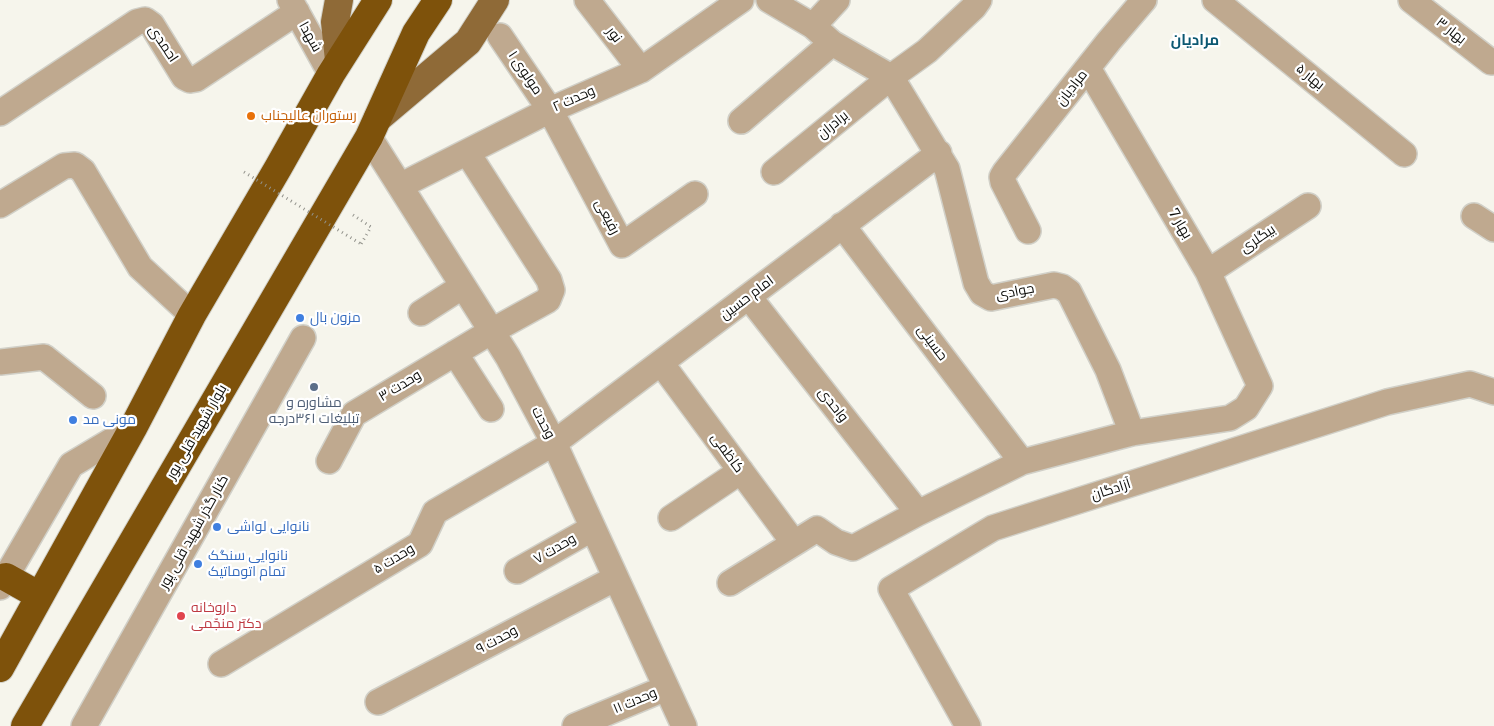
<!DOCTYPE html>
<html>
<head>
<meta charset="utf-8">
<style>
	body { margin:0 }
	canvas { display:block; background:#f6f5ec }
</style>
</head>
<body>
<canvas width="1494" height="726"></canvas>
<script>
const ctx = document.querySelector('canvas').getContext('2d');
ctx.lineJoin = 'round';
function poly(rows) {
  const path = new Path2D();
  for (const r of rows) {
    path.moveTo(r[0], r[1]);
    for (let i = 2; i < r.length; i += 2) path.lineTo(r[i], r[i + 1]);
  }
  return path;
}
function trace(path, color, width, dash) {
  ctx.strokeStyle = color;
  ctx.lineWidth = width;
  ctx.lineCap = dash ? 'butt' : 'round';
  ctx.setLineDash(dash || []);
  ctx.stroke(path);
}
function write(font, color, halo, rows, align = 'center') {
  ctx.font = font + ' Merriweather,Cairo,serif';
  ctx.lineWidth = 4.5;
  ctx.setLineDash([]);
  ctx.textBaseline = 'middle';
  ctx.strokeStyle = halo;
  ctx.fillStyle = color;
  for (const [text, x, y, turn = 0] of rows) {
    ctx.save();
    ctx.translate(x, y);
    ctx.rotate((+turn || 0) * Math.PI / 180);
    ctx.textAlign = isNaN(turn) ? turn : align;
    if (halo) ctx.strokeText(text, 0, 0);
    ctx.fillText(text, 0, 0);
    ctx.restore();
  }
}
const minor = poly([
	[290,0,331,74],
	[587,0,641,70],
	[769,0,813,26,832,43,891,77,927,51,974,7,979,0],
	[1215,0,1404,154],
	[1411,0,1491,62],
	[813,26,837,0],
	[500,36,550,110,622,245,695,194],
	[0,113,137,22,145,20,152,25,184,77,190,80,196,79,297,12],
	[741,121,832,43],
	[369,137,508,357,554,443,684,726],
	[774,172,891,77,947,169,976,283,982,293,991,298,1054,285,1062,287,1069,292,1108,370,1132,433],
	[400,186,550,110,641,70,741,0],
	[0,205,64,166,75,165,83,171,140,267,192,315],
	[1474,216,1494,229],
	[842,225,1022,462],
	[1028,231,1003,182,1002,177,1005,172,1109,41,1144,0],
	[1208,272,1308,206],
	[749,297,918,513],
	[421,313,463,286],
	[455,353,491,409],
	[0,362,44,357,93,396],
	[661,363,794,543],
	[329,461,354,414,492,331,548,300,552,290,549,280,467,152],
	[671,518,741,471],
	[517,571,593,528],
	[730,583,817,529,836,542,853,548,918,513,1022,462,1132,433,1230,418,1246,408,1260,386,1208,272,1088,68],
	[0,587,71,465,133,428],
	[221,664,420,544,435,512,554,443,939,153],
	[378,702,616,578],
	[84,726,303,338],
	[575,726,666,688],
	[968,726,891,589,993,528,1387,402,1470,384,1494,392]
]);
const major = poly([
	[339,0,335,22,339,60],
	[378,118,468,42,495,0]
]);
const highway = poly([
	[6,577,40,596],
	[0,668,133,428,192,315,278,168,331,74,378,0],
	[25,726,369,137,416,33,438,0]
]);
trace(minor, '#d1d0c8', 28);
trace(major, '#d1d0c8', 30);
trace(highway, '#d1d0c8', 30);
trace(poly([
	[353,215,371,227,361,244]
]), '#93938c', 3, [1, 4]);
trace(minor, '#bfa98f', 25);
trace(major, '#8f6a37', 28);
trace(highway, '#7e520b', 28);
trace(poly([
	[244,172,361,244]
]), '#93938c', 3, [1, 4]);
for (const [x, y, r, color] of [
	[251,116,5,"#e8710a"],
	[300,318,5,"#3f7fe0"],
	[314,387,5,"#5c6f8a"],
	[73,420,5,"#3f7fe0"],
	[217,527,5,"#3f7fe0"],
	[198,564,5,"#3f7fe0"],
	[181,616,5,"#e0444e"]
]) {
  const dot = new Path2D();
  dot.arc(x, y, r, 0, 2 * Math.PI);
  ctx.fillStyle = color;
  ctx.fill(dot);
  trace(dot, '#fff', 2);
}
write('14px', '#0d0d0a', '#fff', [
	["بهار ۳",1451,31,38],
	["نور",614,35,52],
	["شهدا",310,37,61],
	["احمدی",163,44,56],
	["مولوی ۱",525,73,56],
	["بهار ۵",1310,77,39],
	["مرادیان",1072,88,-52],
	["وحدت ۲",574,99,-24],
	["برادران",833,125,-39],
	["رفیعی",607,217,62],
	["بهار 7",1180,224,59],
	["بیگلری",1258,239,-34],
	["جوادی",1015,292,-11],
	["امام حسین",747,298,-37],
	["حسینی",932,343,53],
	["وحدت ۳",400,386,-31],
	["واحدی",833,405,52],
	["وحدت",543,423,62],
	["بلوار شهید قلی پور",197,432,-60],
	["کاظمی",727,453,54],
	["آزادگان",1111,490,-18],
	["کنار گذر شهید قلی پور",194,532,-61],
	["وحدت ۷",555,549,-30],
	["وحدت ۵",394,559,-31],
	["وحدت ۹",497,640,-28],
	["وحدت ۱۱",635,701,-23]
]);
write('14px', '#c56008', '#fff', [
	["رستوران عالیجناب",261,116]
], 'left');
write('14px', '#366cbe', '#fff', [
	["مزون بال",310,318],
	["مونی مد",83,420],
	["نانوایی لواشی",227,527],
	["نانوایی سنگک",208,556],
	["تمام اتوماتیک",208,572]
], 'left');
write('14px', '#4e5e75', '#fff', [
	["مشاوره و",314,403],
	["تبلیغات ۳۶۱درجه",314,419]
]);
write('14px', '#be3a42', '#fff', [
	["داروخانه",191,608],
	["دکتر منجّمی",191,624]
], 'left');
write('bold 15px', '#0c5872', '#fff', [
	["مرادیان",1195,41]
]);
</script>
</body>
</html>
